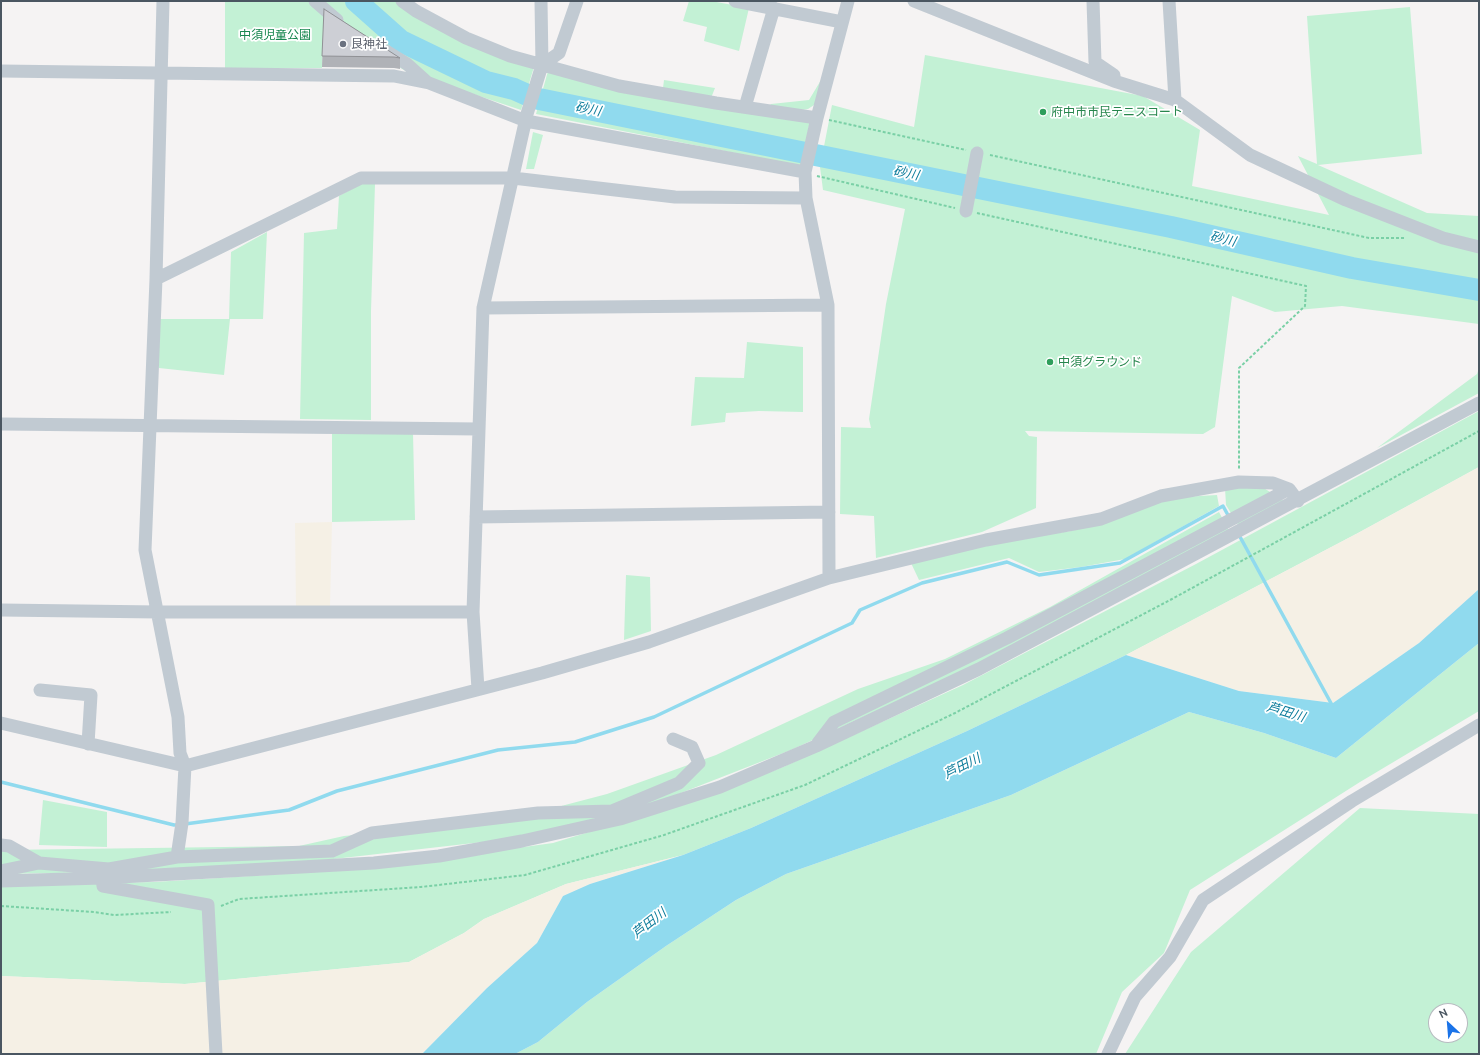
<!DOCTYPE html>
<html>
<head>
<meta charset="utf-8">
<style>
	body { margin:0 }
	#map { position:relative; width:1480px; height:1055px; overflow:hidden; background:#f5f3f3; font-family:Ubuntu,sans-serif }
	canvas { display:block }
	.frame { position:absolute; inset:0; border:2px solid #4a5661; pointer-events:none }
	.north { position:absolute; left:1428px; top:1003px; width:40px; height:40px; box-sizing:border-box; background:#fff; border:1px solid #b7bbc0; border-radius:50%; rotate:334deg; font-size:11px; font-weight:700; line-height:16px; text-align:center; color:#4a5661 }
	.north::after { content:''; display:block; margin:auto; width:14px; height:18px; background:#1a73e8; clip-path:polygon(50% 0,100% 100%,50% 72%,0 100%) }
</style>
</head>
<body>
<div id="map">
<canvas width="1480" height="1055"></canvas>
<div class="frame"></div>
<div class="north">N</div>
</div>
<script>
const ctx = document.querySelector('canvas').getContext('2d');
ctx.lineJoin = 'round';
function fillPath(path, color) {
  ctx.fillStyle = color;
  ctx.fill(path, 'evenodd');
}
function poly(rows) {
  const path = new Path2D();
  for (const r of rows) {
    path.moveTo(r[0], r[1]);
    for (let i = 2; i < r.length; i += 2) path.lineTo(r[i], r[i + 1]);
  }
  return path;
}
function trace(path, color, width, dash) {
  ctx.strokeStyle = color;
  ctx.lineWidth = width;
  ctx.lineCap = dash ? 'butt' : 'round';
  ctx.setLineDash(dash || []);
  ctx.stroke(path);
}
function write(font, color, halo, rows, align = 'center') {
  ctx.font = font + ' Ubuntu,"Noto Sans JP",sans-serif';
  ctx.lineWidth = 3.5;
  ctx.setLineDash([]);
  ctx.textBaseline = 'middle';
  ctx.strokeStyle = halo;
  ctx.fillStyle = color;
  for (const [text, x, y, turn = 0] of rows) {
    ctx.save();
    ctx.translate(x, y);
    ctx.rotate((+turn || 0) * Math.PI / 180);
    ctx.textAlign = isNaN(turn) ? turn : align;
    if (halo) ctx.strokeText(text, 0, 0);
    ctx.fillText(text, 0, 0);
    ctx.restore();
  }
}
fillPath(poly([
	[225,1,398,1,534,67,521,110,407,72,324,20,322,68,225,68],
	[689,1,711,1,749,8,739,51,704,41,707,27,683,21],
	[1410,7,1422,154,1318,165,1427,213,1479,216,1479,324,1342,306,1275,312,1232,296,1215,427,1203,434,1025,431,1029,436,1037,437,1036,508,982,532,876,558,874,516,840,514,841,427,871,428,869,419,886,304,905,209,823,190,820,167,832,105,914,127,925,55,1143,96,1200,130,1192,186,1329,215,1298,156,1317,164,1307,16],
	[548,71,810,121,801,166,536,114],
	[664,80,715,88,711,98,663,88],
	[821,80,817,103,808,109,795,111,769,106,771,104,809,100],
	[533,132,543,135,534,169,526,169],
	[361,184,375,184,371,311,371,420,300,419,304,233,337,229,339,196],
	[267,232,263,319,230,319,224,375,159,368,159,319,229,319,231,252],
	[747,342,803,347,803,412,759,411,726,413,725,422,691,426,695,377,744,378],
	[1479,368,1479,393,1377,448,1477,374],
	[1479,411,1479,467,1358,533,1126,655,967,731,751,828,683,855,566,884,484,919,464,933,409,962,185,984,1,976,1,885,154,882,363,869,553,843,717,793,783,767,963,685,1196,564],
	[413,433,415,520,332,522,332,434],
	[1262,487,1283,500,1280,506,1239,526,1226,505,1225,488],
	[1217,495,1219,506,1125,559,1081,567,1039,572,1009,558,919,580,911,563,998,541,1071,531,1165,498],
	[1219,512,1229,531,972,667,791,750,645,807,509,839,325,860,114,872,1,874,1,850,299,846,344,836,504,821,607,794,716,755,858,689,945,659,1050,607],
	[626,575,650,577,651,631,624,640],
	[1479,643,1479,711,1360,782,1190,890,1164,953,1122,992,1096,1054,515,1054,538,1042,587,1002,666,946,736,900,786,874,1011,795,1189,712,1264,733,1336,758],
	[43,800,107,812,107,847,39,845],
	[1360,808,1479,814,1479,1054,1125,1054,1191,952],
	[1436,1011,1460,1011,1460,1035,1436,1035]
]), '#c3f1d5');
fillPath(poly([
	[1479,467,1479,589,1419,643,1333,703,1239,691,1126,655,1358,533],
	[332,522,330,606,296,608,295,523],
	[683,855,590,884,563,896,537,943,487,988,423,1053,1,1054,1,976,185,984,409,962,464,933,484,919,566,884]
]), '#f5f0e5');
fillPath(poly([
	[1479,589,1479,643,1336,758,1264,733,1189,712,1011,795,786,874,736,900,666,946,587,1002,538,1042,515,1054,417,1054,423,1053,487,988,537,943,563,896,590,884,683,855,751,828,967,731,1126,655,1239,691,1333,703,1419,643]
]), '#90daee');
trace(poly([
	[1239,535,1332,705],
	[1,782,174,825,178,825],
	[185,824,289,810,337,791,498,750,575,742,654,717,852,623,860,610,922,583,1007,562,1039,575,1120,563,1223,506,1229,517]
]), '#90daee', 3.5);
trace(poly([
	[356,1,401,41,486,82,514,89,534,98,1171,227,1352,268,1479,290]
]), '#90daee', 22);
trace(poly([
	[829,120,966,150],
	[990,155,1369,238,1406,238],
	[817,176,955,208],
	[977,213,1306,286,1305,306,1239,368,1239,469],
	[1,906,94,912,114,915,171,912],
	[221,906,239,899,421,887,525,875,664,835,805,785,955,713,1172,599,1479,431]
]), '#7ad0a6', 2, [3, 2]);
trace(poly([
	[315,1,337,20],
	[402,1,416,11,466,38,510,56,619,86,716,103,817,118],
	[541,1,542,65,559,53,577,1],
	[735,1,842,22],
	[914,1,1114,81,1175,100,1250,155,1346,200,1443,238,1479,247],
	[1093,1,1095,62,1114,75,1114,78],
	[1169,1,1175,100],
	[386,51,407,64,427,82],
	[1,71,394,76,429,83,526,121,805,172],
	[745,107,774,8],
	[966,211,977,153],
	[156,279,361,178,513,178,675,197,806,198],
	[483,308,828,305],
	[1,424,479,429],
	[476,517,829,512],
	[829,578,828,305,806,198,805,172,817,118,848,1],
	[1,610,158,612,473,612],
	[478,689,473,612,483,308,527,114,542,65],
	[40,690,91,695,88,744],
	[1,723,185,766,180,753,178,717,145,550,156,279,163,1],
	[818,743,834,722,1007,638,1289,489],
	[612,811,679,783,699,763,692,747,673,739],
	[1,845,9,846,39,863],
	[177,857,182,823,185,766,542,673,649,642,829,578,986,540,1101,519,1161,496,1239,482,1273,483,1289,489,1298,501],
	[1,871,39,863,109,869],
	[1,881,102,878,374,863,439,856,522,841,620,819,720,787,816,746,979,669,1479,403],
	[216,1054,208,905,103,886,102,878,109,869,177,857,332,851,372,833,538,813,612,811,620,819],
	[1108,1054,1135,997,1170,957,1203,900,1352,801,1479,725]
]), '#c1cad2', 13);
fillPath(poly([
	[324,9,400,58,400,69,394,68,322,67]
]), '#b0b2b7');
const building = poly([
	[324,9,400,58,394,57,322,56,324,9]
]);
fillPath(building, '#cdcfd5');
trace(building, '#909195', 1);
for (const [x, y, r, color] of [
	[343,44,4,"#6b7280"],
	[1043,112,4,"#2e9e5b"],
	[1050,362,4,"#2e9e5b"]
]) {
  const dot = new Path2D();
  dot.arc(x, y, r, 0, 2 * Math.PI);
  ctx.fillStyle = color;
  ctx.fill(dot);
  trace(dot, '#fff', 1.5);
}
write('12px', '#17864f', '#fff', [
	["中須児童公園",275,35]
]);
write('12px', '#5b616d', '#fff', [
	["艮神社",351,44]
], 'left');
write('12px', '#27864d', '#fff', [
	["府中市市民テニスコート",1051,112],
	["中須グラウンド",1058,362]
], 'left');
write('italic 13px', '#0c7c9b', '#fff', [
	["砂川",588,109,11],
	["砂川",906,173,11],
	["砂川",1223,239,13],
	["芦田川",1286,712,17],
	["芦田川",962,766,-27],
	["芦田川",649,923,-38]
]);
</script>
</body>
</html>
